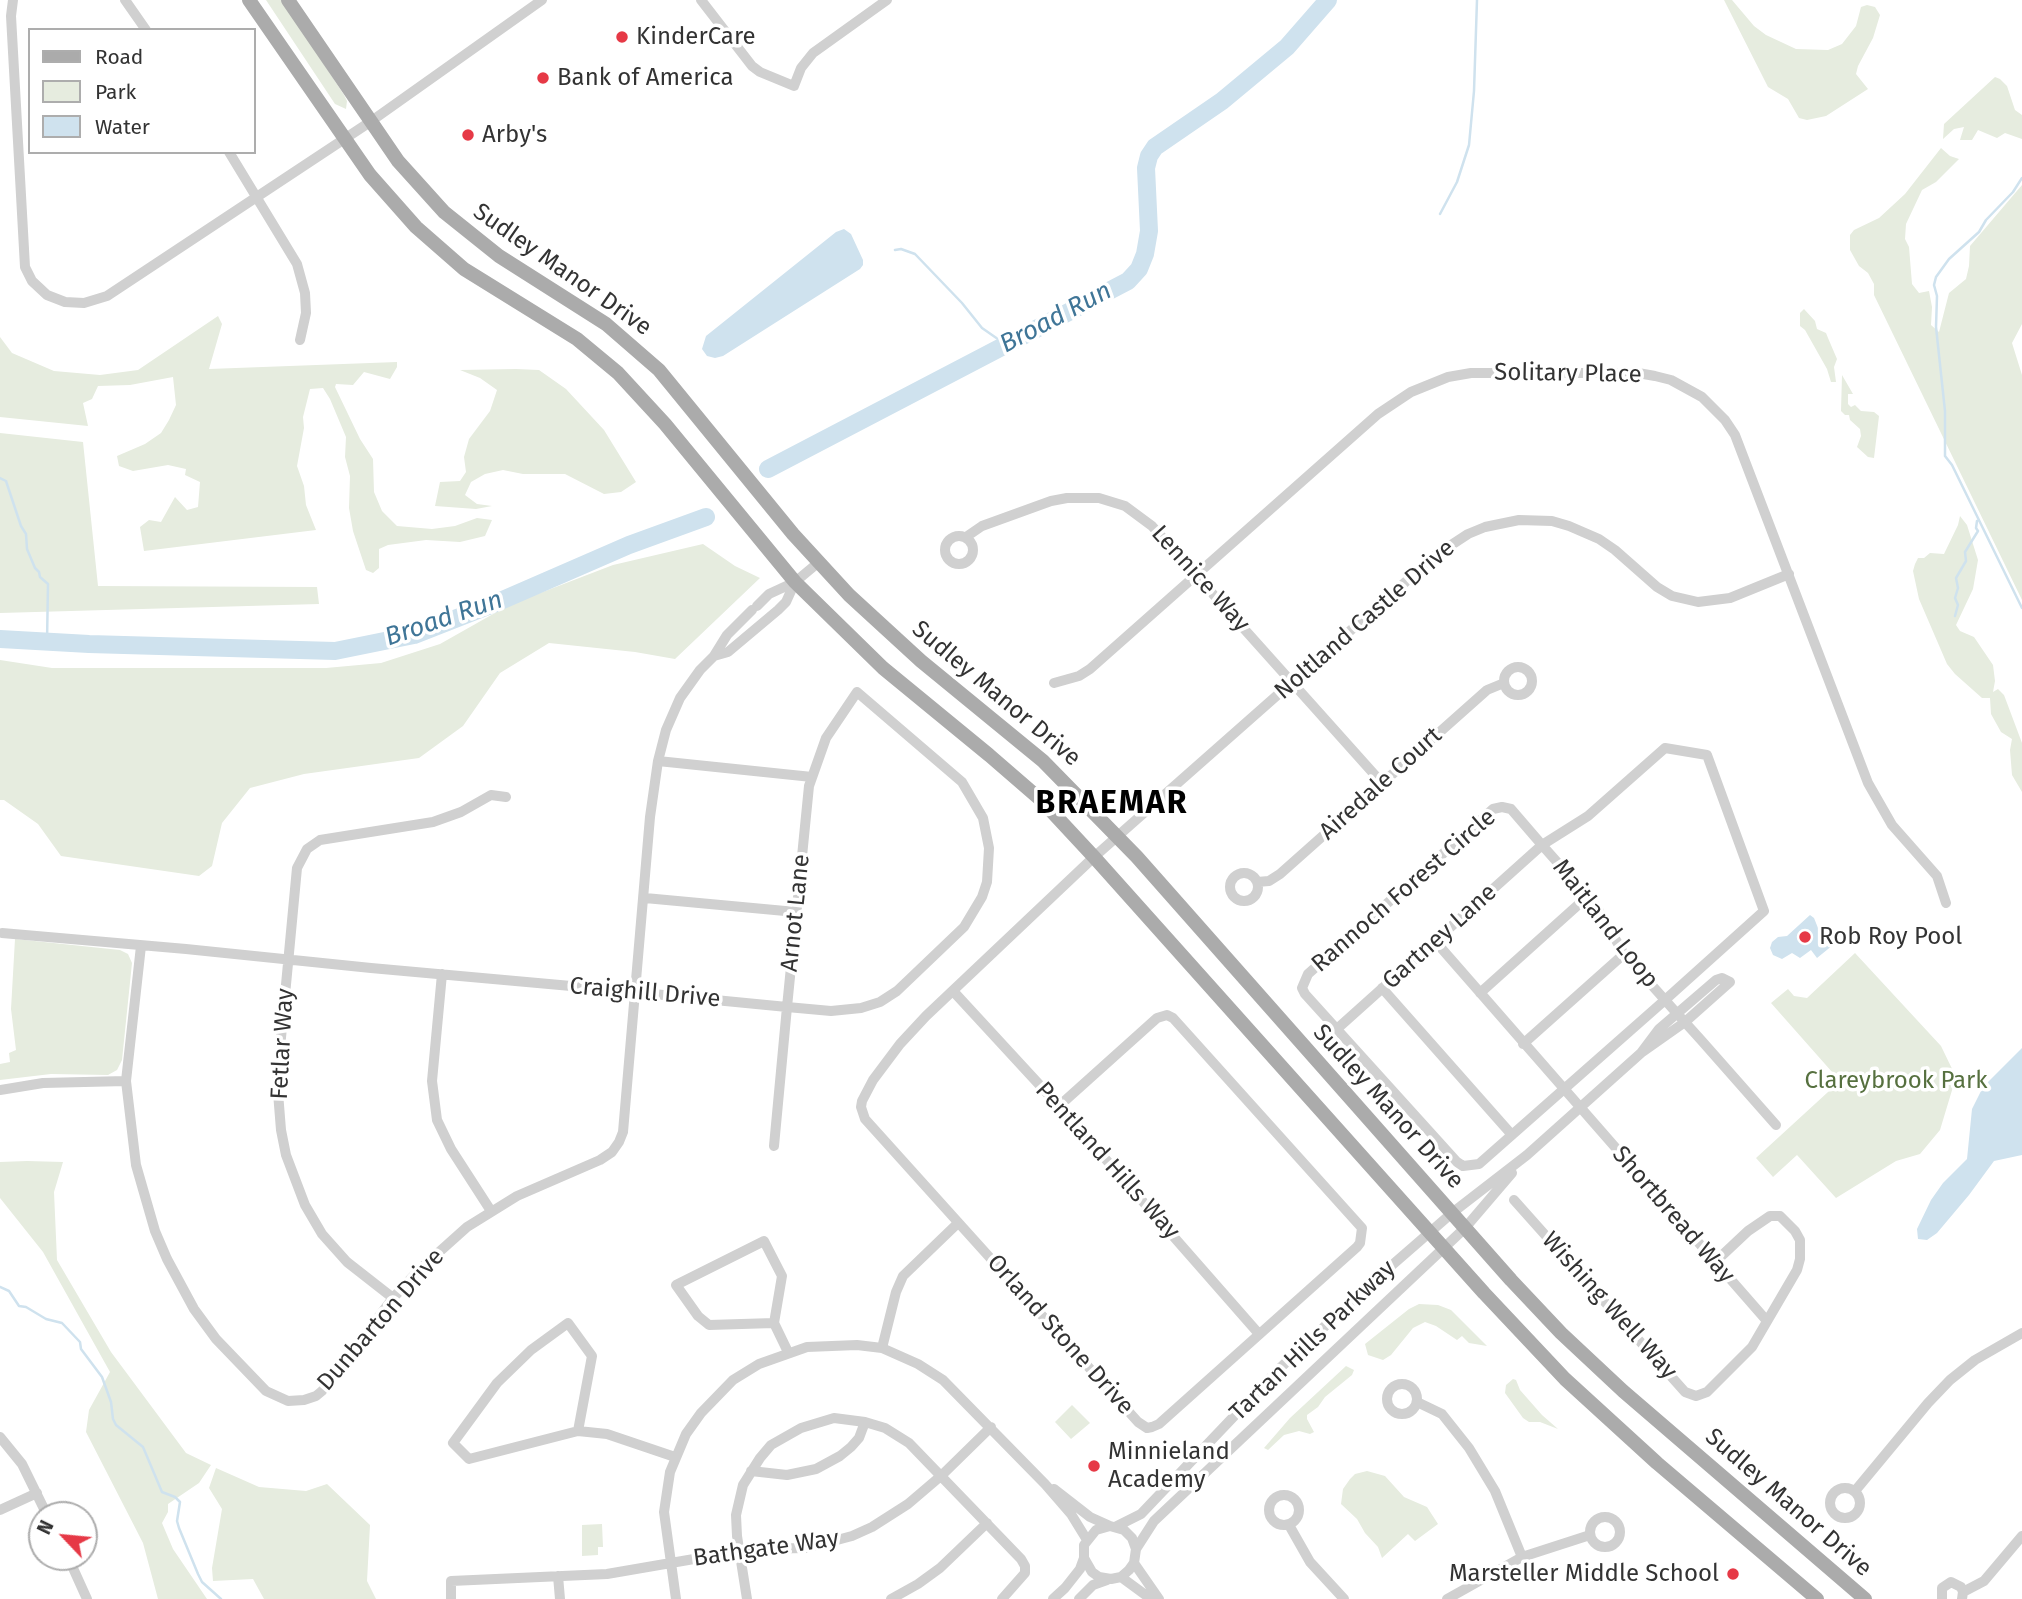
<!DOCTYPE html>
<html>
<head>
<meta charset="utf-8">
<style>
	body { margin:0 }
	#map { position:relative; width:2022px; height:1599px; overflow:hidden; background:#fff; font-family:"Fira Sans",sans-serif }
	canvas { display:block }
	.legend { position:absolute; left:28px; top:28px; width:228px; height:126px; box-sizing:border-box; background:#fff; border:2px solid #adadad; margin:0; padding:9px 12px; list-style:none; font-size:21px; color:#333 }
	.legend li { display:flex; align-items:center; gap:14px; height:35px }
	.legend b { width:35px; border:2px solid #adadad }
	.north { position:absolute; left:28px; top:1501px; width:70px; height:70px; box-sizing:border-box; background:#fff; border:2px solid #adadad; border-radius:50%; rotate:296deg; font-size:19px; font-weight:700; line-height:28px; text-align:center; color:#333 }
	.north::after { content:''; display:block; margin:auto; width:24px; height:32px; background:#e63946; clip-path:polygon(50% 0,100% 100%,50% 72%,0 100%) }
</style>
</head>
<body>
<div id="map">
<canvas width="2022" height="1599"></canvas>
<ul class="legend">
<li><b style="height:9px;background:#ababab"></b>Road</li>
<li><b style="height:19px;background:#e6ecdf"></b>Park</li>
<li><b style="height:19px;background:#cfe2ee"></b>Water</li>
</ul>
<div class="north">N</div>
</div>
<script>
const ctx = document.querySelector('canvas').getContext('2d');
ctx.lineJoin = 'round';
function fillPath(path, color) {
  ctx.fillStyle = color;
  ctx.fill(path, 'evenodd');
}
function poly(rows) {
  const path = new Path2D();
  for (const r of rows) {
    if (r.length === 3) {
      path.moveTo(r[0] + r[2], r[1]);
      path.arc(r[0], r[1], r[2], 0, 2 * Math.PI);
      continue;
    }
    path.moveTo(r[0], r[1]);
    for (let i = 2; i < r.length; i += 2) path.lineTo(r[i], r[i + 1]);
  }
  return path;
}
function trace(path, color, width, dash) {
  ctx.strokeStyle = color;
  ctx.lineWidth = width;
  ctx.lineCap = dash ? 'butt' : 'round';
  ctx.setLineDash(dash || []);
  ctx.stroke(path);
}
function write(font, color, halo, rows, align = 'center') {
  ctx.font = font + ' "Fira Sans",sans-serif';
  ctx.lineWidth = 7;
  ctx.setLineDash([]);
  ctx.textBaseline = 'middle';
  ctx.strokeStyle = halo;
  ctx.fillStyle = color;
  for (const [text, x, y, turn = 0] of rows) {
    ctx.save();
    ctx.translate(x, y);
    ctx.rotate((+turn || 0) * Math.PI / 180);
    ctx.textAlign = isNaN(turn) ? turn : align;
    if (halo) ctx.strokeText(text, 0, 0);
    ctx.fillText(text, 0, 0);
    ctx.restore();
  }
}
fillPath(poly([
	[266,0,281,0,284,3,344,95,347,101,346,109,335,104],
	[1724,0,1732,0,1754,26,1766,35,1796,49,1828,50,1842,44,1856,26,1861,7,1867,5,1875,7,1880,15,1873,38,1858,66,1856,74,1868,89,1826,116,1807,120,1799,118,1788,99,1768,87],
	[1995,77,2000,79,2007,86,2015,110,2022,115,2022,139,2005,133,1997,138,1978,130,1972,140,1960,140,1964,127,1954,129,1943,139,1944,124],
	[1941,148,1950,156,1959,159,1936,182,1922,190,1906,224,1905,239,1909,247,1912,284,1919,293,1929,291,1932,307,1931,325,1939,332,1949,293,1966,279,1969,266,1970,246,2022,185,2022,324,2012,343,2022,375,2022,600,1874,295,1874,284,1868,273,1859,266,1850,250,1850,235,1854,230,1879,218,1905,194],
	[1804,309,1815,321,1817,329,1826,333,1828,338,1837,359,1834,367,1836,382,1831,382,1827,369,1805,330,1800,326,1800,313],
	[218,316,222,324,209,369,397,362,397,367,390,379,364,372,353,385,336,384,335,387,360,439,373,459,374,492,382,511,397,526,432,529,455,526,477,518,492,520,485,536,460,542,426,540,388,545,379,549,379,568,373,573,366,570,353,531,349,508,350,476,345,457,346,437,330,399,323,388,310,389,303,417,304,428,297,466,304,486,306,505,316,530,144,551,140,527,149,520,161,522,175,497,187,510,198,507,200,482,185,475,186,469,168,465,133,471,119,466,117,456,145,444,161,433,169,420,176,405,173,377,130,385,98,386,92,399,83,403,88,426,0,417,0,337,12,353,54,371,100,375,138,370],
	[516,369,539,370,566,389,604,430,636,482,621,492,604,494,565,474,523,474,503,470,485,474,471,482,465,495,477,504,492,506,476,509,435,506,440,482,460,481,466,472,464,457,469,439,490,411,497,390,480,378,460,370],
	[1842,375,1853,394,1848,394,1848,404,1851,407,1855,405,1861,411,1874,412,1879,416,1874,458,1868,457,1857,447,1861,436,1860,429,1850,420,1849,415,1845,415,1841,411],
	[0,433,83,442,98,586,317,587,319,604,0,613],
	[1960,516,1967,525,1978,560,1973,589,1956,625,1960,631,1974,637,1993,665,1995,681,1993,692,1998,689,2004,695,2022,743,2022,792,2012,775,2010,750,2012,739,2001,732,1991,714,1990,698,1982,698,1955,674,1947,664,1919,599,1913,571,1915,564,1918,558,1924,558,1930,553,1944,554,1958,525],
	[703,544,735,566,760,578,675,659,635,652,549,643,500,673,463,726,419,758,304,774,250,788,222,823,212,866,199,876,61,856,38,824,4,800,0,800,0,660,52,668,326,668,381,663,440,644,509,605,613,565],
	[15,939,120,950,128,954,132,963,122,1060,117,1070,108,1075,51,1074,0,1080,0,1064,10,1062,9,1053,16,1050,11,1009],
	[1855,953,1941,1046,1956,1077,1940,1130,1920,1154,1896,1161,1836,1198,1797,1155,1773,1177,1756,1158,1840,1081,1771,1003,1788,989,1794,996,1807,998],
	[27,1161,63,1162,54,1192,57,1260,111,1352,186,1453,211,1465,199,1483,168,1504,168,1512,162,1523,173,1549,207,1599,158,1599,143,1543,86,1432,89,1410,110,1372,43,1252,0,1198,0,1162],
	[1419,1304,1438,1305,1451,1310,1487,1346,1469,1343,1462,1336,1457,1340,1436,1326,1425,1322,1413,1328,1391,1355,1383,1360,1368,1355,1365,1344,1409,1309],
	[1346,1366,1354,1370,1352,1375,1325,1397,1318,1407,1307,1415,1307,1419,1314,1432,1310,1434,1299,1431,1284,1435,1268,1450,1264,1448,1290,1418],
	[1513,1379,1516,1380,1520,1390,1542,1415,1558,1429,1540,1422,1529,1422,1523,1418,1505,1393,1506,1385],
	[1072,1405,1090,1423,1071,1439,1055,1422],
	[216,1468,259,1487,306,1491,327,1484,370,1525,367,1581,376,1599,264,1599,253,1579,213,1581,212,1568,222,1509,209,1488],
	[1367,1471,1385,1476,1404,1497,1427,1507,1438,1524,1415,1541,1408,1534,1382,1558,1378,1547,1365,1533,1357,1519,1341,1504,1343,1489,1350,1479,1355,1474],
	[602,1524,603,1547,598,1547,598,1555,582,1556,582,1525]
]), '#e6ecdf');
fillPath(poly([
	[844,229,851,234,863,260,863,265,860,269,723,356,715,358,707,356,702,349,706,336,836,232],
	[1810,915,1814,918,1820,933,1833,940,1833,945,1817,958,1811,950,1800,958,1792,953,1782,959,1773,955,1770,948,1772,942,1778,937,1787,936],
	[2022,1048,2022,1155,1994,1161,1969,1195,1937,1233,1927,1240,1918,1239,1917,1229,1931,1200,1943,1183,1967,1159,1972,1109,1983,1087]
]), '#cfe2ee');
trace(poly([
	[2022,178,2013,192,1986,220,1979,232,1949,259,1936,277,1934,285,1937,296,1936,327,1945,411,1945,456,1952,465,2022,608],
	[1440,214,1457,182,1469,145,1474,91,1477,0],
	[895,250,901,249,915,254,962,303,982,328,1005,344],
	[0,478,6,481,21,526,26,534,27,549,35,568,39,572,40,577,48,584,47,642],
	[1955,616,1958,605,1955,598,1958,588,1956,578,1966,561,1965,552,1978,531,1976,528,1977,521],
	[0,1287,9,1291,19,1306,26,1307,46,1319,62,1323,80,1342,81,1349,102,1377,111,1402,113,1419,116,1425,143,1447,162,1492,175,1497,180,1502,177,1521,179,1528,198,1574,202,1582,221,1599]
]), '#cfe2ee', 2.5);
trace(poly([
	[768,469,1128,281,1139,269,1145,254,1149,231,1146,168,1149,156,1155,147,1222,101,1287,47,1328,0],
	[0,639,89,644,335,651,414,635,498,602,629,545,706,517]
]), '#cfe2ee', 18);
trace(poly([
	[13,0,11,16,25,267,32,281,47,295,65,302,84,303,107,296,370,122,542,0],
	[125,0,146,30],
	[701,0,752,66,760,72,794,86,801,68,813,53,887,0],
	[229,152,297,264,305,293,306,313,300,340],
	[959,550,14],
	[966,537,982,526,1051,501,1067,498,1099,498,1125,506,1152,526,1382,783],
	[757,606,769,594,795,582,819,562],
	[714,656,728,652,778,610,786,602,795,582],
	[1518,681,14],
	[1054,683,1079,676,1090,669,1378,414,1411,392,1448,377,1471,373,1638,373,1655,376,1671,380,1702,397,1725,420,1735,435,1868,783,1892,825,1937,876,1946,903],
	[658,761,812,777],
	[1244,887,14],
	[1257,882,1269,881,1280,874,1487,690,1504,683],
	[645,898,796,912],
	[2,933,186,949,371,968,571,986,787,1007,831,1011,861,1008,880,1002,897,991,964,927,982,897,987,882,989,848,983,818,962,782,857,692,826,738,809,786,787,1007,774,1146],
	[1435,941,1767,1321],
	[141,946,126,1081,136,1165,155,1231,167,1259,194,1309,216,1339,266,1391,288,1401,304,1400,316,1396,322,1391,393,1298,419,1270,467,1227,517,1196,600,1160,612,1152,619,1142,623,1132,650,817,658,761,666,730,680,698,700,670,714,656,727,635,752,610],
	[442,974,432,1081,437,1120,451,1149,491,1211],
	[1382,988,1512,1135],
	[953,991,1059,1106,1259,1334],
	[1480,993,1588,896],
	[1338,1028,1542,845,1511,809,1502,807,1493,809,1308,974,1302,988,1305,994,1457,1162,1463,1166,1479,1164,1665,1000,1764,911,1707,755,1665,748,1588,816,1542,845,1596,906,1624,954,1665,1000,1673,1009,1701,1040,1776,1125],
	[1523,1044,1624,954],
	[0,1090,43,1083,126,1081],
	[1059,1106,1157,1018,1167,1015,1173,1018,1362,1228,1360,1243,1357,1247,1159,1424,1152,1427,1147,1428,1138,1422,865,1119,861,1107,862,1101,873,1080,900,1044,926,1016,1094,857,1436,555,1468,534,1485,527,1519,520,1552,521,1569,526,1599,539,1615,550,1657,587,1672,596,1698,602,1730,598,1789,574],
	[1514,1200,1685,1392,1696,1396,1707,1392,1752,1347,1797,1270,1800,1259,1800,1240,1795,1231,1780,1216,1770,1216,1748,1231,1715,1262],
	[393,1298,347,1262,322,1234,305,1205,286,1155,281,1130,277,1080,297,868,307,849,320,840,433,822,461,812,491,795,506,797],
	[774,1323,709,1325,698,1316,676,1285,764,1241,782,1276,774,1323,788,1352],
	[882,1348,896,1292,903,1276,958,1223],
	[1402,1399,15],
	[1417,1402,1442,1414,1469,1448,1495,1491,1522,1557],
	[578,1431,469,1459,453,1443,497,1383,531,1350,568,1323,592,1356,578,1431,607,1434,675,1457],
	[0,1437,22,1464,47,1515],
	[751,1471,787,1475,816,1469,840,1456,851,1447,859,1438,865,1422],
	[1845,1503,15],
	[1054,1489,1090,1517,1110,1526],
	[1855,1491,1928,1403,1950,1380,1975,1360,2022,1333],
	[1284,1510,15],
	[0,1510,37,1493],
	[1605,1532,15],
	[1289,1525,1310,1562,1344,1599],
	[1115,1527,1141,1514,1279,1369,1368,1286,1452,1213,1527,1155,1641,1053,1685,1022,1730,982,1722,978,1716,980,1659,1029,1641,1053],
	[1136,1549,1154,1521,1465,1228,1512,1173],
	[68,1557,87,1599],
	[1134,1563,1159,1599],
	[558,1576,560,1599],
	[1121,1577,1151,1599],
	[1963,1592,1984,1581,2022,1536],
	[451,1599,451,1581,607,1574,752,1549,807,1548,852,1536,872,1527,908,1504,942,1475,991,1427],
	[676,1599,664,1512,670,1472,686,1434,701,1413,733,1380,759,1364,807,1347,857,1345,882,1348,918,1364,943,1380,1045,1484,1071,1514,1087,1540],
	[747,1599,737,1536,736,1515,743,1485,760,1458,771,1445,801,1428,834,1418,865,1422,885,1428,909,1443,1021,1559,1025,1566,1025,1573,1002,1599],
	[891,1599,918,1584,940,1568,987,1523],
	[1053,1599,1065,1588,1080,1569,1084,1558,1084,1545,1096,1530,1110,1526,1124,1530,1132,1538,1136,1549,1134,1563,1129,1570,1121,1577,1111,1579,1099,1577,1092,1572,1084,1558],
	[1079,1599,1093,1585,1107,1580],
	[1447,1599,1522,1557,1590,1535],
	[1942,1599,1942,1588,1951,1582,1961,1587,1963,1592,1962,1599]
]), '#d0d0d0', 10);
trace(poly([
	[249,0,370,175,416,227,464,269,577,339,618,373,665,424,795,582,883,668,989,755,1041,800,1094,857,1484,1293,1565,1379,1657,1463,1817,1599],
	[288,0,398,161,444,212,499,256,606,324,659,370,793,534,849,595,921,661,1043,761,1137,857,1511,1280,1561,1333,1623,1391,1865,1599]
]), '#ababab', 14);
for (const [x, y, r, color] of [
	[622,37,7,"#e63946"],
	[543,78,7,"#e63946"],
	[468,135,7,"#e63946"],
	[1805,937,7,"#e63946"],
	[1094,1466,7,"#e63946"],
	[1733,1574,7,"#e63946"]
]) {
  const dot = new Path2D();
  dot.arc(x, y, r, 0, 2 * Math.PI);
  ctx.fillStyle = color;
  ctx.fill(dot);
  trace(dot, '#fff', 2.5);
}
write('24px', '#333', '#fff', [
	["KinderCare",636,37],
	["Bank of America",557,78],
	["Arby's",482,135],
	["Rob Roy Pool",1819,937],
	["Minnieland",1108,1452],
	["Academy",1108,1480],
	["Marsteller Middle School",1719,1574,"right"]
], 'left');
write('24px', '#333', '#fff', [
	["Sudley Manor Drive",562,270,35],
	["Solitary Place",1568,374,1],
	["Lennice Way",1200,579,48],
	["Noltland Castle Drive",1365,620,-41],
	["Sudley Manor Drive",996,694,40],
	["Airedale Court",1381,784,-42],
	["Rannoch Forest Circle",1404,891,-41],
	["Arnot Lane",796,913,-84],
	["Maitland Loop",1605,924,52],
	["Gartney Lane",1440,937,-42],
	["Craighill Drive",645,993,5],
	["Fetlar Way",283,1044,-87],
	["Sudley Manor Drive",1388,1107,48],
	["Pentland Hills Way",1107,1161,48],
	["Shortbread Way",1673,1215,49],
	["Wishing Well Way",1609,1306,48],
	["Dunbarton Drive",381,1320,-49],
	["Orland Stone Drive",1060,1335,48],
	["Tartan Hills Parkway",1313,1341,-44],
	["Sudley Manor Drive",1788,1503,41],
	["Bathgate Way",766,1549,-8]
]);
write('24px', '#56703f', '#fff', [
	["Clareybrook Park",1896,1081]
]);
write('italic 26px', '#3f7597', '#fff', [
	["Broad Run",1056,318,-28],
	["Broad Run",444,619,-19]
]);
ctx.letterSpacing = '2px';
write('bold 32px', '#000', '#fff', [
	["BRAEMAR",1112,804]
]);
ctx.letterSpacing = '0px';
</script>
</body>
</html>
